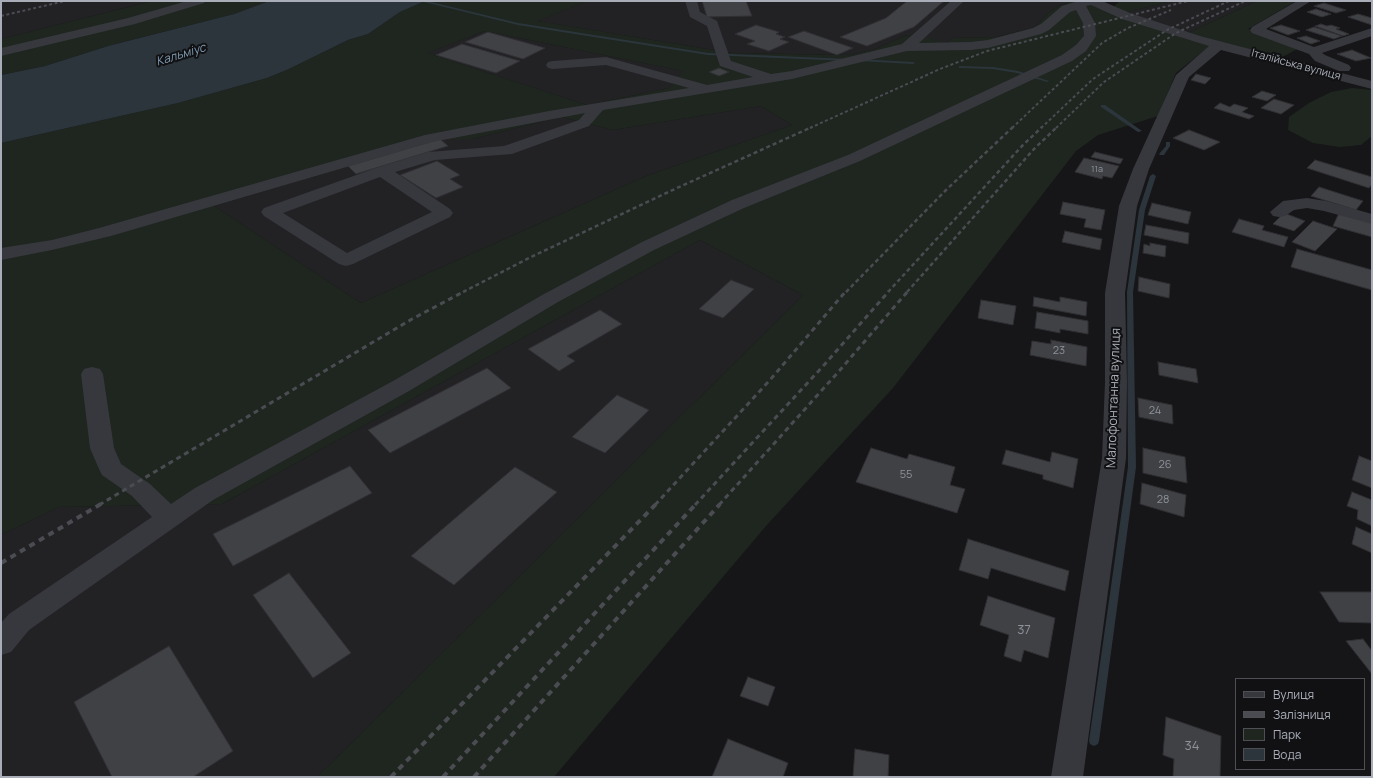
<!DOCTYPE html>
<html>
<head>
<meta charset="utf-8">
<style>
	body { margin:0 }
	#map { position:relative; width:1373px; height:778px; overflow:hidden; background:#161618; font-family:Manrope,sans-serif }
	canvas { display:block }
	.frame { position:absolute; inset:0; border:2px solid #a8adb8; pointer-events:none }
	.legend { position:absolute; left:1235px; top:678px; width:130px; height:92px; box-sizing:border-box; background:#111113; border:1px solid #4d4f55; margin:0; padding:5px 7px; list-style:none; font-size:12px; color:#a8adb8 }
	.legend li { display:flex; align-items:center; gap:8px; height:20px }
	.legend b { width:20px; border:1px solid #4d4f55 }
</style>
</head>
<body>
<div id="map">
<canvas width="1373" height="778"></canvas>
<div class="frame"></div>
<ul class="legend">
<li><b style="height:5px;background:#37383d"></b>Вулиця</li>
<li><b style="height:5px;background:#4a4c52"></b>Залізниця</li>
<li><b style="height:11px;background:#1e261f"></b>Парк</li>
<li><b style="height:11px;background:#2c353c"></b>Вода</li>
</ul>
</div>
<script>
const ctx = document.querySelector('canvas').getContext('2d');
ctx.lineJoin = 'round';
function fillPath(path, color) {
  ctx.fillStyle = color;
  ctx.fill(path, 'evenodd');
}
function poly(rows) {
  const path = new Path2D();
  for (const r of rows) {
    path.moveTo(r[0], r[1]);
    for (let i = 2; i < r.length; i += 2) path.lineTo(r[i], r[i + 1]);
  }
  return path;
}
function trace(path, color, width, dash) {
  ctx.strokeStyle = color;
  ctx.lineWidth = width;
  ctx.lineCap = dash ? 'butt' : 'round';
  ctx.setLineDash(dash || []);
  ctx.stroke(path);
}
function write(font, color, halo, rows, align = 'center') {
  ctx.font = font + ' Manrope,sans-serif';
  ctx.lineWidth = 4;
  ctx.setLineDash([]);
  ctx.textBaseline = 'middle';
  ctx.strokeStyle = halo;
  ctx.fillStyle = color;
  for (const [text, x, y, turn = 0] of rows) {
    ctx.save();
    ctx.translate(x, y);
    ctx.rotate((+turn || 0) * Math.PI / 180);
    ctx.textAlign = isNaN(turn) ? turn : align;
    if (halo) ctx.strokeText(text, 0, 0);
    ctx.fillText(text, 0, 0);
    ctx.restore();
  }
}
fillPath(poly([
	[1,1,152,1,1,39],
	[587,1,1072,1,1058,6,1048,13,1035,27,997,37,952,38,947,43,922,40,907,35,875,49,849,55,732,53,537,21],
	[1171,1,1257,1,1186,34,1126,12],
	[485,31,684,71,669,88,587,105,426,53],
	[761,106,792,125,646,176,361,303,214,206,440,139,473,139,561,117,613,130],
	[700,240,803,295,317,777,1,777,1,535,59,507,222,504]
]), '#222225');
fillPath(poly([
	[152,1,269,1,234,14,108,46,45,66,1,75,1,39],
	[425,1,587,1,538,21,732,53,849,55,875,49,907,35,922,40,928,38,947,43,952,38,997,37,1035,27,1048,13,1058,6,1072,1,1085,1,1098,8,1113,7,1120,1,1171,1,1127,12,1186,34,1257,1,1296,1,1248,29,1299,48,1277,60,1211,45,1176,73,1158,116,1098,135,1076,151,893,388,766,526,554,777,317,777,803,295,700,240,222,504,59,507,1,535,1,143,178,103,267,78,289,69,348,40,368,34,400,12],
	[485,31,683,71,669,88,587,105,427,53],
	[761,106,792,125,646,176,361,303,214,206,440,139,473,139,561,117,613,130],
	[1352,88,1372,90,1372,136,1361,145,1340,147,1313,143,1288,130,1289,117,1309,103,1331,92]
]), '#1e261f');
fillPath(poly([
	[269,1,425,1,400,12,368,34,348,40,289,69,267,78,178,103,1,143,1,75,45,66,108,46,234,14]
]), '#2c353c');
fillPath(poly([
	[420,1,427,1,518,23,708,53,849,59,851,60,849,61,708,55,518,25,420,1],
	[858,59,913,62,915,63,913,64,859,61,857,60,858,59],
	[959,66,993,67,1018,71,1049,81,1047,82,1017,73,993,69,961,68,959,68,959,66],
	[1101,105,1105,105,1142,131,1138,132,1101,107,1101,105],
	[1166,142,1170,142,1170,146,1164,155,1160,155,1159,154,1166,146,1166,142],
	[1153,174,1156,176,1145,210,1133,292,1136,467,1099,741,1098,744,1094,746,1090,744,1089,741,1128,467,1127,292,1139,210,1150,176,1153,174]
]), '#2c353c');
const building = poly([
	[702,1,746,1,752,16,707,17,702,1],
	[907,1,944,1,914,27,867,46,840,37,886,18,907,1],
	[1324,3,1346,10,1336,13,1314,6,1324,3],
	[1316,9,1331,14,1322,17,1307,12,1316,9],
	[1358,14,1372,18,1372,25,1348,17,1358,14],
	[1321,24,1327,26,1331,25,1340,28,1336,29,1349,34,1343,36,1315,26,1321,24],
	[756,25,779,32,776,34,785,37,780,39,789,42,769,51,747,44,755,41,735,34,756,25],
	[1281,25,1300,31,1288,35,1270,28,1281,25],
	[1314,27,1342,36,1334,39,1306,30,1314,27],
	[804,31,853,48,837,55,788,37,804,31],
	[488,32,545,48,523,59,465,42,488,32],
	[1306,36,1320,41,1311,44,1297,38,1306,36],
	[462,44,520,61,496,73,436,55,462,44],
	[1352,50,1371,58,1356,61,1337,54,1352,50],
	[719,68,729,72,719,76,709,72,719,68],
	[1196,74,1211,78,1205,84,1191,80,1196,74],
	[1262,91,1276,95,1267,101,1252,97,1262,91],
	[1274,99,1294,105,1281,114,1261,108,1274,99],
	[1220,103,1230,107,1234,104,1248,108,1242,112,1254,116,1249,119,1214,108,1220,103],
	[1189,130,1220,142,1204,150,1173,138,1189,130],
	[440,139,448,146,356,174,348,166,440,139],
	[1095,152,1123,159,1120,164,1091,157,1095,152],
	[1084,158,1119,166,1112,178,1103,176,1102,179,1075,172,1084,158],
	[1315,160,1372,177,1372,184,1369,188,1307,168,1315,160],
	[437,161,460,175,450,179,463,187,436,198,400,175,437,161],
	[1319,187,1363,201,1356,210,1311,196,1319,187],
	[1063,202,1105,210,1101,230,1084,227,1086,219,1060,214,1063,202],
	[1152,203,1191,212,1188,224,1148,215,1152,203],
	[1284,213,1305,221,1294,231,1273,224,1284,213],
	[1339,213,1372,223,1372,237,1333,226,1339,213],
	[1239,219,1264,226,1262,230,1288,237,1284,247,1232,232,1239,219],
	[1313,221,1337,229,1315,251,1292,242,1313,221],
	[1146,225,1189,233,1188,244,1144,235,1146,225],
	[1065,231,1102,239,1100,250,1062,242,1065,231],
	[1150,243,1166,246,1165,257,1143,253,1144,244,1150,246,1150,243],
	[1297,249,1372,270,1372,290,1291,267,1297,249],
	[1139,277,1170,284,1169,298,1138,291,1139,277],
	[731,280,754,289,723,318,699,309,731,280],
	[1034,297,1060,302,1060,297,1087,302,1086,316,1033,306,1034,297],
	[981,300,1016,306,1013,325,978,318,981,300],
	[600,310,622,324,567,356,575,361,559,371,528,349,600,310],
	[1037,312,1088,321,1088,334,1060,329,1060,333,1035,328,1037,312],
	[1051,340,1087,347,1086,366,1030,355,1032,341,1051,344,1051,340],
	[1158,362,1196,369,1198,383,1159,375,1158,362],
	[487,368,511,388,390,453,368,430,487,368],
	[617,395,649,410,605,453,572,437,617,395],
	[1138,398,1172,405,1173,424,1139,417,1138,398],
	[871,448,907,459,909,454,955,467,950,485,965,489,957,513,856,482,871,448],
	[1143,448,1185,457,1187,483,1143,473,1143,448],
	[1006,450,1050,462,1052,452,1078,459,1073,488,1043,479,1043,475,1002,464,1006,450],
	[1359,456,1372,461,1372,488,1352,480,1359,456],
	[350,466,372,493,233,566,213,534,350,466],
	[515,467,557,492,454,585,411,556,515,467],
	[1142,483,1186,495,1184,517,1140,504,1142,483],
	[1352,492,1372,500,1372,526,1357,519,1358,510,1347,506,1352,492],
	[1356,527,1372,534,1372,553,1352,544,1356,527],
	[968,539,1069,571,1065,591,991,568,988,579,959,570,968,539],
	[289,573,351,653,313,678,253,595,289,573],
	[1320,592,1372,592,1372,623,1339,622,1320,592],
	[988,596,1055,618,1048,658,1024,650,1021,662,1004,656,1009,635,980,625,988,596],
	[1363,639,1372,651,1372,674,1346,641,1363,639],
	[169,646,233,751,193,777,112,777,74,702,169,646],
	[748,677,775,687,768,706,740,696,748,677],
	[1166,717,1221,736,1220,777,1173,777,1174,759,1163,755,1166,717],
	[728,739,788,763,783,777,712,777,728,739],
	[855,749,889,755,888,777,853,777,855,749]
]);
fillPath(building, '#404145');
trace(building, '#303034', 1);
fillPath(poly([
	[187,1,206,1,204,3,135,24,1,56,1,48,128,18,187,1],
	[685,1,697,1,700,12,717,21,731,61,771,74,792,71,902,44,951,1,964,1,919,43,971,42,988,40,1033,28,1041,24,1062,6,1075,2,1102,1,1130,13,1200,36,1372,81,1372,89,1221,50,1189,77,1149,169,1137,206,1125,293,1127,382,1126,458,1083,777,1051,777,1102,458,1105,382,1105,293,1119,206,1133,169,1176,75,1209,46,1122,19,1091,5,1086,6,1095,23,1096,36,1086,51,1072,61,860,161,744,208,654,250,558,302,409,391,213,500,29,630,11,652,1,655,1,623,9,614,152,517,132,496,102,475,99,469,90,448,81,374,84,369,92,367,100,369,103,374,114,448,121,464,150,484,171,504,195,488,393,381,544,294,642,242,732,200,848,155,1062,55,1076,45,1084,36,1083,23,1076,10,1070,12,1049,30,1041,34,988,48,971,50,907,51,792,79,603,110,589,126,512,154,435,160,395,172,450,209,453,213,450,217,353,264,346,266,339,264,264,216,261,212,264,208,376,168,428,152,504,146,579,120,585,113,432,142,111,236,52,250,1,260,1,248,52,240,99,228,425,135,549,111,689,88,606,65,553,69,548,68,546,65,548,62,553,61,606,57,707,85,753,77,720,66,707,26,690,17,685,1],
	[380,177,432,212,347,253,283,213,380,177],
	[1297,1,1311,1,1266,29,1314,47,1372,28,1372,36,1322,53,1325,55,1349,65,1351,68,1349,71,1339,71,1315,61,1309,54,1252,33,1250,30,1252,27,1297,1],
	[1307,198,1326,201,1372,214,1372,224,1324,211,1307,208,1294,210,1285,216,1279,217,1273,216,1270,212,1283,201,1307,198]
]), '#37383d');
trace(poly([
	[1,16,65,1],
	[810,128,940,69,987,51,1188,1],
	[1012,128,1102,43,1128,28,1171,10],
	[1041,128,1093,79,1167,30,1229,1],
	[1056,128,1104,82,1176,33,1245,1]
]), '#4a4c52', 2, [3, 2.5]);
trace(poly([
	[463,292,533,256,677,188,812,127],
	[846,292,945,191,1013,127],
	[888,292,1022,146,1042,127],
	[907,292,1034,149,1057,127]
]), '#4a4c52', 2.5, [4, 3]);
trace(poly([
	[99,505,412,319,465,291],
	[655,505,770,380,846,291],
	[695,505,825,364,889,291],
	[719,505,840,370,908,291]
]), '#4a4c52', 3, [5, 4]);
trace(poly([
	[1,563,101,504],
	[391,777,656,504],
	[443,777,696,504],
	[474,777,720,504]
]), '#4a4c52', 4, [6, 5]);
write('9px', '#8e929b', null, [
	["11а",1097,169]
]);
write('11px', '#a8adb8', '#111113', [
	["Італійська вулиця",1296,65,15]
]);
write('11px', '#8e929b', null, [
	["23",1059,351],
	["24",1155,411],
	["26",1165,465],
	["55",906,475],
	["28",1163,500]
]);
write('italic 12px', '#7f9bb3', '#111113', [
	["Кальміус",181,55,-17]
]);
write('13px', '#a8adb8', '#111113', [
	["Малофонтанна вулиця",1114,398,-88]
]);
write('13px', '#8e929b', null, [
	["37",1024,630],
	["34",1192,746]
]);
</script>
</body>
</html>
